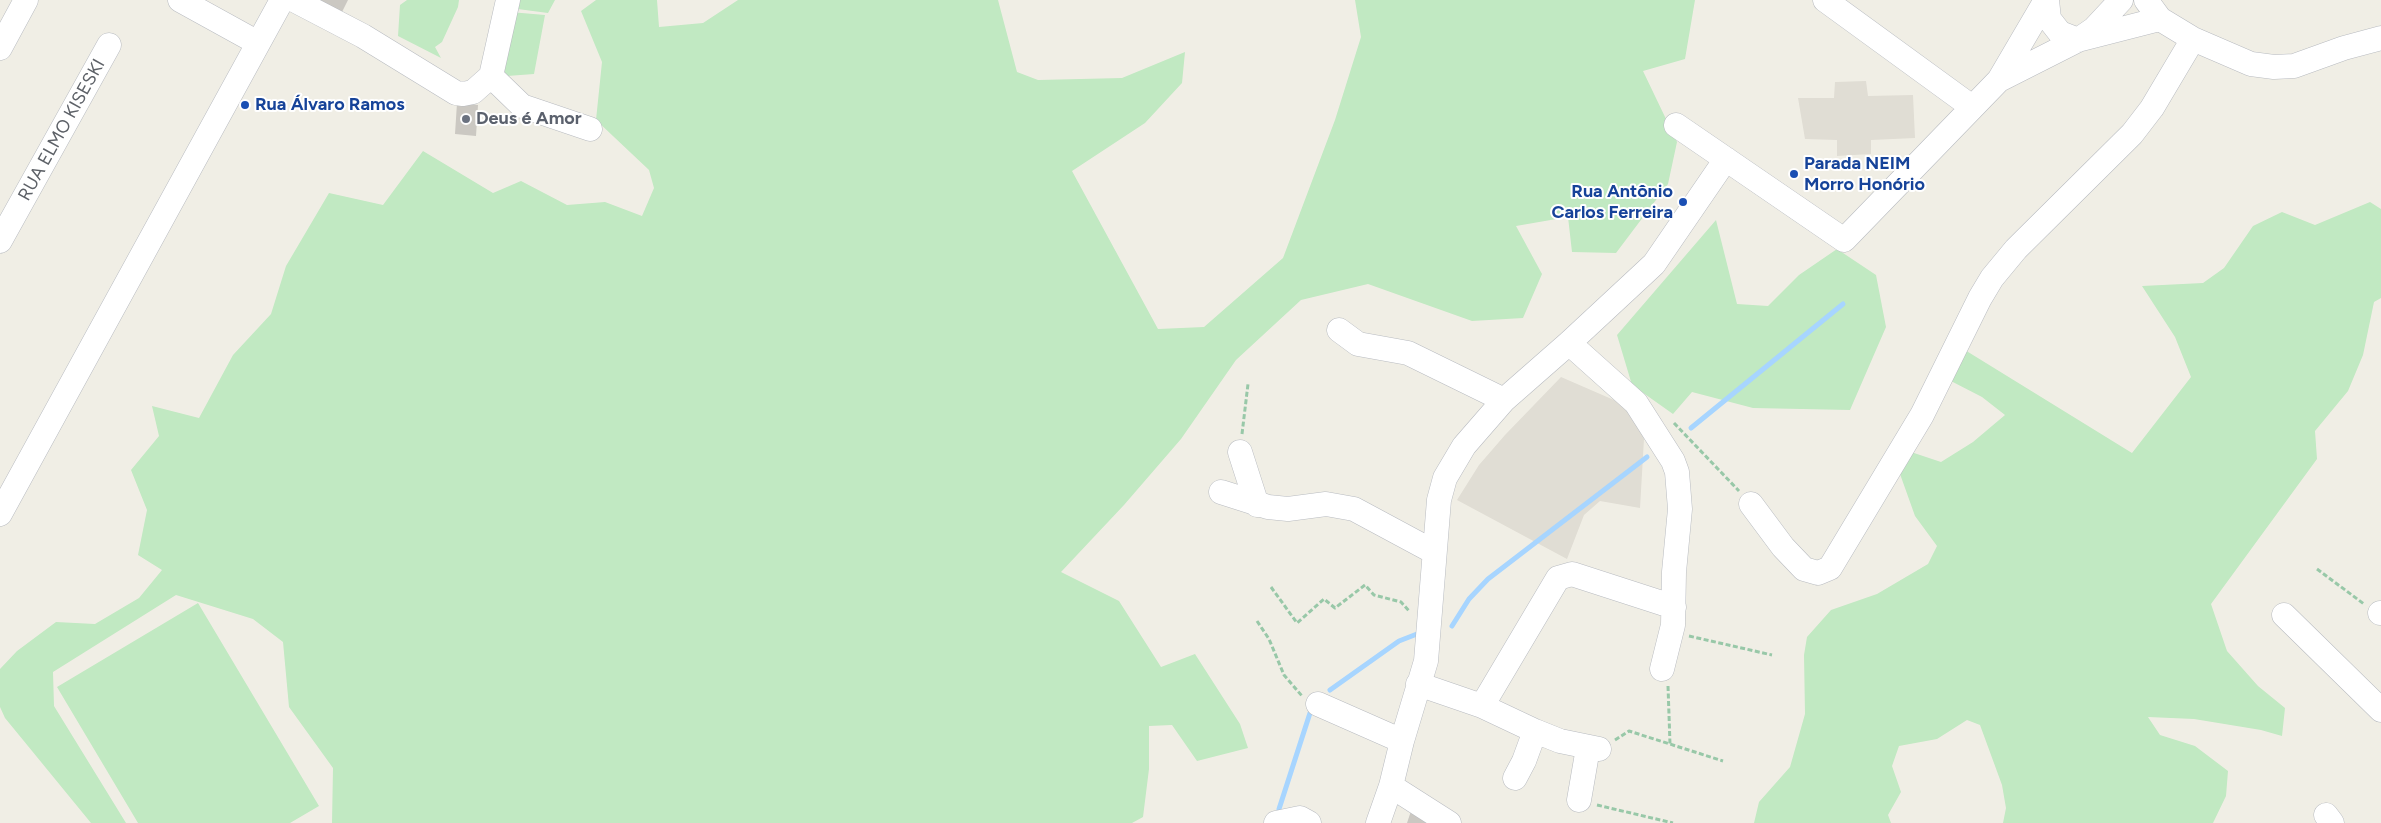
<!DOCTYPE html>
<html>
<head>
<meta charset="utf-8">
<style>
	body { margin:0 }
	canvas { display:block; background:#f0eee5 }
</style>
</head>
<body>
<canvas width="2381" height="823"></canvas>
<script>
const ctx = document.querySelector('canvas').getContext('2d');
ctx.lineJoin = 'round';
function fillPath(path, color) {
  ctx.fillStyle = color;
  ctx.fill(path, 'evenodd');
}
function poly(rows) {
  const path = new Path2D();
  for (const r of rows) {
    path.moveTo(r[0], r[1]);
    for (let i = 2; i < r.length; i += 2) path.lineTo(r[i], r[i + 1]);
  }
  return path;
}
function trace(path, color, width, dash) {
  ctx.strokeStyle = color;
  ctx.lineWidth = width;
  ctx.lineCap = dash ? 'butt' : 'round';
  ctx.setLineDash(dash || []);
  ctx.stroke(path);
}
function write(font, color, halo, rows, align = 'center') {
  ctx.font = font + ' Figtree,sans-serif';
  ctx.lineWidth = 4;
  ctx.setLineDash([]);
  ctx.textBaseline = 'middle';
  ctx.strokeStyle = halo;
  ctx.fillStyle = color;
  for (const [text, x, y, turn = 0] of rows) {
    ctx.save();
    ctx.translate(x, y);
    ctx.rotate((+turn || 0) * Math.PI / 180);
    ctx.textAlign = isNaN(turn) ? turn : align;
    if (halo) ctx.strokeText(text, 0, 0);
    ctx.fillText(text, 0, 0);
    ctx.restore();
  }
}
fillPath(poly([
	[1866,81,1868,96,1913,95,1915,138,1871,140,1871,154,1837,156,1837,140,1805,139,1798,98,1834,98,1835,82],
	[1561,377,1630,407,1644,439,1640,508,1600,501,1584,515,1567,559,1457,500,1479,465,1505,435]
]), '#e0ddd4');
fillPath(poly([
	[407,0,459,0,458,7,442,42,435,47,441,58,398,36,400,5],
	[512,0,555,0,548,13,510,8],
	[596,0,657,0,659,27,703,23,738,0,998,0,1017,72,1038,80,1122,78,1185,52,1182,83,1145,123,1072,171,1158,329,1204,327,1283,258,1335,120,1361,37,1355,0,1695,0,1685,59,1643,71,1677,142,1668,184,1616,253,1572,252,1568,217,1516,226,1542,274,1523,318,1472,321,1368,284,1301,300,1236,360,1181,439,1124,505,1061,572,1119,601,1161,667,1195,654,1240,724,1248,748,1197,761,1172,725,1149,726,1149,769,1143,817,1132,823,332,823,333,768,289,707,283,642,253,619,176,595,53,672,54,706,126,823,91,823,5,718,0,707,0,669,17,651,56,622,95,624,139,598,162,570,138,555,147,510,131,470,159,436,152,406,199,418,233,355,271,314,286,266,329,193,383,205,423,151,493,193,521,181,567,205,605,202,642,216,654,188,649,170,596,120,602,62,581,11],
	[510,12,545,15,534,74,507,76,499,63],
	[2370,202,2381,209,2381,298,2374,302,2363,355,2348,391,2315,431,2317,459,2211,604,2227,651,2258,686,2285,708,2282,736,2261,730,2194,719,2148,717,2160,735,2195,746,2228,771,2226,796,2213,823,2003,823,2006,808,2002,785,1980,725,1967,720,1937,739,1899,746,1892,766,1901,792,1888,815,1891,823,1754,823,1759,802,1790,767,1805,714,1804,655,1807,637,1831,610,1877,594,1928,564,1937,546,1915,516,1900,474,1911,452,1941,462,1973,442,2005,415,1982,397,1947,379,1960,347,2132,453,2191,377,2175,337,2142,286,2203,283,2224,268,2253,226,2282,212,2315,225],
	[1716,220,1737,304,1768,306,1799,275,1837,249,1876,275,1886,327,1850,410,1753,408,1692,392,1673,414,1632,385,1617,335],
	[198,603,319,806,290,823,138,823,57,687]
]), '#c1e9c2');
trace(poly([
	[1691,428,1843,304],
	[1452,626,1469,599,1488,579,1647,457],
	[1330,690,1399,641,1417,634],
	[1279,809,1310,713]
]), '#a7d5ff', 5);
fillPath(poly([
	[308,0,348,0,338,20],
	[457,103,478,105,476,136,455,134],
	[1411,811,1437,823,1407,823]
]), '#cbc8c2');
const minor = poly([
	[180,0,258,43],
	[294,0,363,36,456,93,463,94,473,92,491,76,508,0],
	[1825,0,1972,107],
	[2047,0,2049,19,2060,33,2078,40,2094,29,2121,0],
	[2146,0,2160,19,2193,39,2251,64,2274,67,2294,66,2344,48,2381,38],
	[0,48,26,0],
	[491,76,522,106,590,129],
	[1999,80,2078,40,2160,19],
	[1676,125,1844,240,1999,80,2046,0],
	[0,241,109,45],
	[1339,330,1358,344,1408,353,1504,400],
	[1569,343,1636,403,1673,461,1677,472,1680,509,1674,572,1673,625,1662,669],
	[1240,452,1257,505],
	[1221,492,1268,507,1288,509,1326,504,1354,509,1434,552],
	[1751,504,1783,547,1804,569,1818,573,1830,568,1922,415,1980,298,1992,278,2016,249,2132,134,2152,108,2193,39],
	[0,514,282,0],
	[2380,613,2381,613],
	[2284,615,2381,710],
	[1418,684,1482,706,1535,731,1560,741,1599,749],
	[1318,704,1402,741],
	[1482,706,1558,578,1572,574,1674,607],
	[1515,778,1524,761,1535,731],
	[1391,786,1449,823],
	[1579,800,1588,748],
	[2326,815,2332,823],
	[1276,823,1300,818,1309,823],
	[1378,823,1391,786,1402,741,1426,661,1439,500,1445,478,1464,446,1504,400,1569,343,1654,264,1726,159]
]);
trace(minor, '#b8bbc0', 25);
trace(poly([
	[1674,423,1739,491],
	[1242,434,1248,384],
	[2317,569,2364,604],
	[1271,587,1297,623,1324,599,1335,608,1365,585,1374,595,1401,602,1410,612],
	[1257,621,1269,639,1284,675,1302,696],
	[1689,636,1772,655],
	[1668,686,1670,744],
	[1615,740,1629,731,1723,761],
	[1597,805,1673,823]
]), '#98c8a8', 3, [5, 2.5]);
trace(minor, '#fff', 24);
for (const [x, y, r, color] of [
	[245,105,5,"#1a4fb4"],
	[466,119,5,"#6b7280"],
	[1794,174,5,"#1a4fb4"],
	[1683,202,5,"#1a4fb4"]
]) {
  const dot = new Path2D();
  dot.arc(x, y, r, 0, 2 * Math.PI);
  ctx.fillStyle = color;
  ctx.fill(dot);
  trace(dot, '#fff', 2);
}
write('bold 18px', '#164399', '#fff', [
	["Rua Álvaro Ramos",255,105],
	["Parada NEIM",1804,164],
	["Morro Honório",1804,185],
	["Rua Antônio",1673,192,"right"],
	["Carlos Ferreira",1673,213,"right"]
], 'left');
write('bold 18px', '#5b616d', '#fff', [
	["Deus é Amor",476,119]
], 'left');
write('18px', '#5d6167', '#fff', [
	["RUA ELMO KISESKI",62,130,-61]
]);
</script>
</body>
</html>
